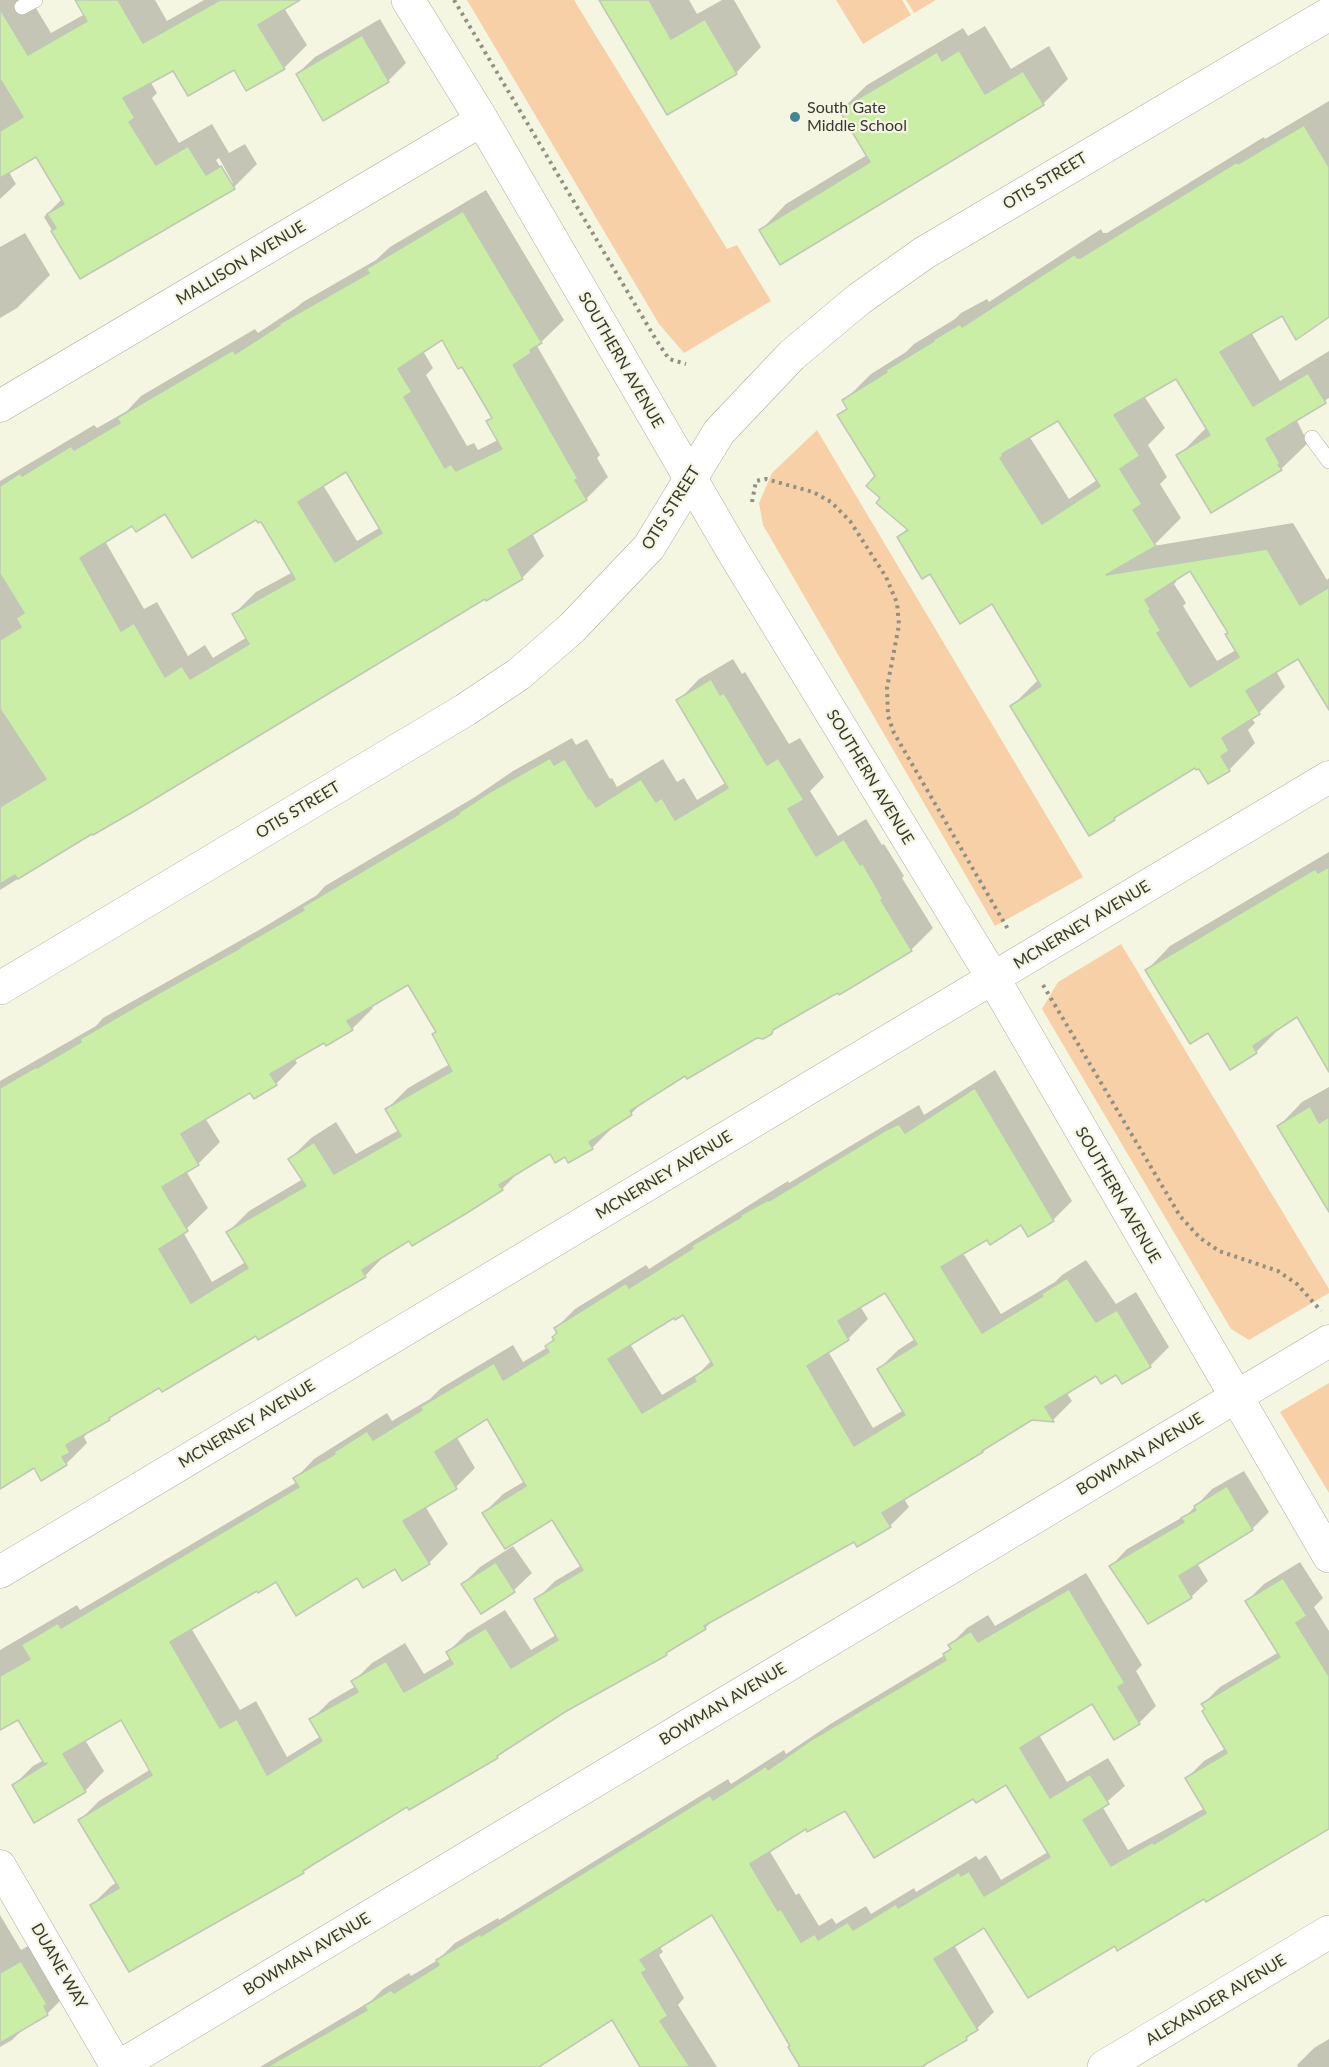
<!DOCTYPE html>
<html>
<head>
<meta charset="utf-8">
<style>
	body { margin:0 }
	canvas { display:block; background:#f5f6e2 }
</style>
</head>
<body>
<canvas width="1329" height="2067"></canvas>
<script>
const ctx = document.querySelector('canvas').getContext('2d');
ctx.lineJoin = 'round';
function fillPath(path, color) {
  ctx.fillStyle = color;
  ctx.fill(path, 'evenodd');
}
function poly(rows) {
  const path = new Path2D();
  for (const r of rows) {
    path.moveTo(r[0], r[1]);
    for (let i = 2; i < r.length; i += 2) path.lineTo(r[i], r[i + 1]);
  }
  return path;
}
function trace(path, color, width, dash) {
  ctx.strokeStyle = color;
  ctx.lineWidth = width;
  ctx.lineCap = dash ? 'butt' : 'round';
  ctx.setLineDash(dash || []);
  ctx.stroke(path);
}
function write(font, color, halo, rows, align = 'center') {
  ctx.font = font + ' Lato,sans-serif';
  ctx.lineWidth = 4.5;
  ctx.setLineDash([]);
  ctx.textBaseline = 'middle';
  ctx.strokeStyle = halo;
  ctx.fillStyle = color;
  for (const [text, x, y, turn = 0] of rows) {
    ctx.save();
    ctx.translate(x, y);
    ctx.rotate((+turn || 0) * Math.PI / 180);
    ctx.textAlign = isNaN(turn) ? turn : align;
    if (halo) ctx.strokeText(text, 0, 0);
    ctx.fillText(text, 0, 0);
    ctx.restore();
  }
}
fillPath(poly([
	[467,0,574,0,727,249,737,245,771,301,684,353,659,324],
	[836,0,902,0,911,15,863,44],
	[906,0,936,0,914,13],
	[817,430,1083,877,995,926,763,525,759,503,772,473],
	[1121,944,1329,1289,1329,1293,1249,1340,1231,1329,1042,1009,1058,982],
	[1329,1383,1329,1493,1280,1412]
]), '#f8d0a8');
fillPath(poly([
	[0,0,31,0,51,33,85,14,77,0,155,0,167,21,204,0,297,0,284,8,307,45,284,68,174,69,150,81,157,93,152,98,179,143,212,124,229,153,245,144,257,164,234,187,80,277,44,217,62,199,37,155,9,172,16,184,0,199],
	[219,158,233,183,230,183,216,160],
	[602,0,689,0,697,14,722,0,734,0,761,47,736,73,668,112],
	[380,19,406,63,388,81,324,119,297,74,315,57],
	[985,26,1011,69,1049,46,1068,79,1043,104,761,230,786,204,867,155,841,110,867,85,963,28,968,36],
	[1329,101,1329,315,1282,314,1251,332,1280,381,1329,351,1329,398,1296,419,1308,443,1281,469,1178,456,1207,427,1176,377,1144,396,1165,428,1148,445,1167,477,1160,484,1181,518,1153,546,1293,523,1327,580,1329,578,1329,688,1299,657,1276,671,1285,687,1259,713,1251,718,1255,723,1248,730,1255,743,1229,770,1196,766,1121,812,1114,819,1012,706,1039,679,993,602,930,572,899,537,908,528,882,498,877,476,839,416,848,407,844,401,871,374,906,352,914,344,955,319,961,313,987,299,989,302,1101,229,1103,233,1107,233,1264,137,1265,139],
	[1058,419,1097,480,1069,499,1029,436],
	[1190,569,1229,632,1236,650,1217,661,1183,606,1186,603,1174,584,1176,582,1175,579],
	[486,190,564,320,537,346,600,455,597,458,608,477,586,499,532,533,544,556,522,578,486,597,93,832,0,890,0,481,94,425,97,428,127,411,141,396,255,329,258,333,297,307,303,302,376,260,390,247],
	[442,338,462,365,493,416,488,421,498,440,478,450,474,443,467,446,426,375,433,368,423,351],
	[347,470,381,527,357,541,323,485],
	[166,512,261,520,293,572,256,592,234,614,247,637,213,658,205,645,188,656,157,602,144,609,105,541,133,524],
	[25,233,50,275,17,308,0,318,0,247],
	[733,659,742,674,745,672,789,744,800,738,824,777,810,791,838,836,866,819,882,845,884,844,904,876,902,878,933,928,911,950,840,993,838,991,778,1025,771,1033,756,1037,686,1074,644,1100,631,1114,613,1125,613,1127,592,1148,566,1155,551,1152,521,1170,502,1189,410,1239,386,1254,365,1276,160,1386,90,1429,84,1437,87,1443,66,1464,35,1466,0,1487,0,1081,96,1026,103,1018,259,930,317,895,325,886,475,797,513,771,572,738,576,745,587,739,610,779,612,778,617,787,663,759,677,782,684,778,697,800,727,782,678,701,699,679],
	[408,982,437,1031,450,1064,408,1088,387,1109,399,1130,356,1154,336,1122,311,1138,290,1159,303,1179,249,1211,228,1232,246,1262,212,1282,183,1232,208,1208,186,1171,198,1164,220,1142,205,1118,251,1091,276,1084,297,1063,294,1058,324,1041,352,1029,373,1008,371,1005],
	[1329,852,1329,1052,1297,1015,1279,1027,1280,1028,1256,1052,1208,1031,1147,970,1170,946],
	[995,1070,1072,1201,1053,1220,1022,1223,987,1238,963,1253,1001,1314,1055,1282,1062,1275,1086,1260,1116,1304,1136,1292,1169,1347,1150,1366,1117,1373,1096,1373,1066,1392,1072,1401,1053,1420,1031,1418,982,1451,904,1499,909,1507,890,1526,854,1540,715,1618,705,1628,672,1648,666,1654,564,1711,506,1748,497,1757,408,1805,309,1866,303,1872,130,1970,92,1905,111,1886,117,1882,80,1820,99,1801,151,1769,121,1718,85,1740,104,1771,85,1791,35,1820,14,1785,33,1766,44,1760,18,1718,0,1729,0,1650,77,1605,80,1610,297,1482,295,1479,314,1459,387,1413,392,1421,430,1399,441,1388,513,1345,523,1362,548,1347,558,1332,556,1328,575,1309,646,1265,649,1269,762,1197,788,1181,789,1183,907,1112,919,1105,924,1115],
	[885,1291,915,1339,898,1350,879,1369,904,1410,873,1428,828,1351,848,1339,868,1319,860,1306],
	[683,1313,712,1360,700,1372,662,1395,630,1344,674,1316],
	[487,1417,525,1481,503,1494,484,1513,553,1518,582,1565,555,1581,536,1600,556,1635,531,1650,505,1610,467,1633,448,1652,451,1658,424,1674,405,1643,372,1663,353,1682,356,1686,330,1701,311,1720,321,1736,287,1757,256,1701,240,1710,191,1628,257,1589,276,1580,357,1576,395,1567,429,1563,448,1544,425,1506,456,1487,475,1468,456,1436],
	[1329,1087,1329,1210,1279,1126,1302,1102],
	[1244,1471,1269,1512,1252,1529,1197,1563,1208,1581,1191,1597,1111,1566,1127,1549,1188,1514,1212,1489],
	[513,1546,532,1573,514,1590,481,1612,463,1584,480,1567],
	[1300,1562,1323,1598,1314,1607,1329,1631,1329,1827,1205,1897,1115,1944,984,1926,954,1945,994,2012,966,2039,933,2058,924,2067,797,2067,800,2065,792,2045,713,1913,660,1947,663,1952,659,1955,684,1998,678,2005,717,2067,653,2067,613,2018,527,2067,260,2067,371,2001,383,1989,409,1973,411,1976,438,1960,455,1943,498,1918,499,1920,728,1779,731,1784,784,1750,786,1754,832,1723,945,1655,951,1648,950,1645,967,1628,988,1615,995,1626,1086,1573,1142,1665,1136,1671,1156,1706,1139,1723,1093,1702,1039,1735,1067,1782,1108,1758,1125,1786,1102,1806,1128,1850,1205,1808,1187,1778,1204,1761,1226,1748,1203,1704,1220,1687,1279,1652,1247,1601,1264,1584],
	[1007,1783,1048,1852,1001,1880,986,1855,979,1860,976,1856,916,1892,914,1888,871,1914,866,1906,836,1924,832,1918,819,1926,799,1893,796,1895,769,1850,807,1827,846,1809,973,1797],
	[0,1915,21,1950,30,1945,65,1996,47,2014,26,2026,12,2040,0,2047],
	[1329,2039,1329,2067,1298,2067,1297,2065,1314,2048]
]), '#0003');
const building = poly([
	[75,0,118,0,143,43,220,0,300,0,258,25,285,69,246,91,234,70,188,96,173,71,123,98,135,118,129,122,156,165,188,146,206,175,221,166,235,189,80,279,51,231,56,228,47,214,64,204,36,157,0,178,0,131,23,117,0,79,0,9,28,55,87,21,75,0],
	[599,0,649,0,671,39,705,19,737,74,667,115,599,0],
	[362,35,389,82,323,121,296,74,362,35],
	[959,50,985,94,1023,71,1044,105,780,265,759,230,870,162,839,110,937,52,942,61,959,50],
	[1304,125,1329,167,1329,317,1296,340,1282,316,1220,352,1253,406,1308,373,1326,403,1266,439,1280,463,1278,465,1282,470,1211,513,1176,455,1210,435,1176,379,1114,415,1140,456,1120,469,1142,504,1133,510,1156,546,1106,575,1267,549,1300,605,1329,587,1329,710,1298,659,1246,691,1260,714,1222,738,1229,751,1221,756,1230,771,1208,784,1199,769,1196,770,1195,768,1114,818,1115,820,1089,836,1010,706,1041,686,992,604,960,624,930,574,922,579,897,537,908,530,876,503,880,498,866,486,875,476,837,415,847,409,842,400,887,372,886,370,934,341,933,340,960,324,962,327,1075,254,1077,258,1080,258,1237,162,1238,164,1304,125],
	[1058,421,1100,486,1042,524,1000,458,1003,456,1002,454,1058,421],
	[1190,571,1228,633,1225,634,1239,657,1190,687,1157,633,1161,631,1149,611,1151,610,1145,600,1190,571],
	[463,211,542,343,530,350,531,353,513,365,578,479,575,480,587,500,508,550,523,579,486,601,485,599,133,812,93,835,92,834,18,879,15,875,0,884,0,807,46,779,0,709,0,640,21,627,16,618,24,613,0,574,0,486,20,473,22,476,71,446,74,450,120,423,117,418,233,350,235,354,280,325,279,324,369,273,366,269,463,211],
	[442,340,458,369,462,367,492,418,486,421,502,449,456,471,451,464,445,468,404,397,412,392,398,369,442,340],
	[346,472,382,533,335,562,298,502,346,472],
	[165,514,192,558,256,520,258,523,261,522,295,579,232,614,249,644,190,679,182,666,165,677,134,623,121,631,80,558,132,526,136,532,165,514],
	[711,679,720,695,724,693,767,765,778,758,804,800,788,809,816,856,844,839,860,865,863,864,883,899,881,900,912,951,839,995,838,993,832,996,773,1030,772,1034,763,1039,757,1038,687,1079,685,1076,630,1111,632,1115,589,1142,593,1149,568,1163,565,1157,555,1163,550,1154,499,1185,503,1190,467,1213,412,1246,409,1241,362,1270,366,1277,335,1295,258,1340,256,1336,162,1392,159,1388,109,1418,110,1420,66,1445,70,1453,62,1457,67,1465,41,1481,34,1468,0,1489,0,1088,36,1067,37,1068,81,1042,80,1039,159,993,240,948,240,947,304,910,302,907,459,814,458,813,490,792,550,758,554,765,565,759,589,799,590,798,596,807,641,779,656,802,662,798,675,820,728,788,676,700,711,679],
	[408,985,436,1032,432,1034,452,1071,385,1109,401,1136,334,1174,314,1142,288,1159,306,1186,226,1232,248,1268,191,1303,159,1249,188,1231,162,1187,199,1165,181,1134,250,1093,254,1099,277,1085,270,1074,324,1043,326,1046,353,1030,347,1021,408,985],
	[1329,867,1329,1072,1297,1017,1253,1046,1257,1053,1230,1070,1208,1033,1190,1044,1145,970,1315,869,1318,873,1329,867],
	[975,1088,1054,1221,1028,1237,1021,1225,990,1245,987,1240,941,1267,982,1333,1043,1296,1041,1294,1067,1278,1096,1322,1117,1310,1151,1367,1122,1384,1116,1375,1101,1384,1096,1376,1045,1407,1054,1422,1032,1420,982,1451,983,1452,882,1513,891,1527,857,1547,854,1542,704,1626,706,1629,666,1653,667,1655,565,1712,497,1756,498,1758,409,1810,407,1807,314,1864,303,1871,304,1873,129,1972,90,1905,119,1888,78,1820,152,1775,121,1720,63,1754,86,1792,34,1823,12,1785,47,1763,45,1765,18,1720,0,1730,0,1676,30,1659,21,1645,58,1623,61,1628,299,1487,293,1478,335,1454,334,1452,367,1431,373,1440,422,1410,420,1407,494,1363,503,1380,549,1352,545,1346,554,1340,552,1337,557,1333,554,1328,626,1283,629,1288,693,1248,691,1246,741,1217,741,1215,768,1200,769,1201,886,1130,899,1124,905,1133,975,1088],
	[885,1293,917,1344,877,1369,905,1415,854,1446,807,1366,849,1340,838,1321,885,1293],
	[683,1315,713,1365,694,1377,696,1381,642,1413,608,1359,674,1318,675,1320,683,1315],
	[487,1419,526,1486,482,1513,505,1549,552,1520,583,1570,534,1599,558,1640,511,1668,486,1628,446,1652,453,1664,404,1692,386,1661,351,1681,358,1692,309,1719,322,1741,267,1775,237,1719,220,1728,170,1642,257,1591,258,1593,276,1582,296,1616,357,1578,363,1588,395,1569,402,1581,430,1564,403,1521,457,1489,435,1452,487,1419],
	[1310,1106,1319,1123,1329,1117,1329,1212,1277,1126,1310,1106],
	[1227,1486,1253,1530,1179,1576,1192,1598,1148,1624,1109,1566,1184,1522,1181,1518,1196,1510,1194,1506,1227,1486],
	[496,1562,515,1592,481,1614,461,1584,496,1562],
	[1283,1578,1307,1616,1296,1623,1329,1676,1329,1829,1206,1902,1204,1899,1117,1951,1115,1946,1028,1998,984,1928,934,1959,978,2030,966,2037,967,2040,921,2067,800,2067,788,2047,790,2046,712,1915,640,1960,647,1970,642,1973,668,2016,660,2021,690,2067,640,2067,612,2020,539,2067,267,2067,367,2010,364,2006,391,1990,394,1993,439,1965,436,1960,480,1934,481,1936,710,1795,713,1800,766,1766,768,1770,813,1739,946,1660,943,1654,951,1649,948,1645,971,1631,978,1642,1069,1589,1125,1683,1118,1687,1140,1724,1114,1740,1092,1704,1020,1748,1050,1798,1090,1774,1109,1804,1083,1820,1111,1866,1153,1842,1154,1844,1206,1813,1185,1778,1227,1753,1202,1711,1205,1709,1201,1704,1280,1657,1245,1601,1283,1578],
	[1006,1785,1050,1857,984,1896,969,1871,961,1876,959,1872,898,1908,896,1904,853,1930,848,1922,818,1940,815,1934,801,1942,781,1909,778,1911,750,1864,806,1829,807,1832,845,1811,874,1858,973,1799,976,1803,1006,1785],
	[21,1961,47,2004,44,2006,48,2015,0,2043,0,1973,21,1961]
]);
fillPath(building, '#caeea5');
trace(building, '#bfc8b7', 1.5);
const lane = poly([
	[22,7,35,0],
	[1312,438,1329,461]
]);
const street = poly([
	[0,406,482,120],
	[0,1572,1329,777],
	[0,1866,117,2067],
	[118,2067,1329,1341]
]);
const secondary = poly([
	[408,0,482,120,731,548,993,978,1329,1556],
	[0,988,465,710,519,674,572,628,649,547,719,432,792,355,859,299,924,253,1329,14],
	[1104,2067,1329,1932]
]);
trace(lane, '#adad9b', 16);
trace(street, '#adad9b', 33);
trace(secondary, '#adad9b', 34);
trace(poly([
	[454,0,655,338,669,359,686,364],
	[752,502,756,481,766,479,813,492,831,502,850,521,886,577,897,603,899,625,887,688,888,716,894,733,1009,931],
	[1043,985,1180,1216,1200,1238,1219,1251,1278,1271,1297,1284,1321,1311]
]), '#909083', 4, [3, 4.5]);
trace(lane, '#fff', 15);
trace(street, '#fff', 32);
trace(secondary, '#fff', 33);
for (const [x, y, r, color] of [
	[795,117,6,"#428695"]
]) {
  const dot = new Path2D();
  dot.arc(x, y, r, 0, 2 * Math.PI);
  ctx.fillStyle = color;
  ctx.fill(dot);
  trace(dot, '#f5f6e2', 2);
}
write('16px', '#383830', '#f5f6e2', [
	["South Gate",807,108],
	["Middle School",807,126]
], 'left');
write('16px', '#383830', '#f5f6e2', [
	["OTIS STREET",1045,181,-31],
	["MALLISON AVENUE",241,263,-31],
	["SOUTHERN AVENUE",621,360,60],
	["OTIS STREET",671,508,-58],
	["SOUTHERN AVENUE",870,777,59],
	["OTIS STREET",298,810,-31],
	["MCNERNEY AVENUE",1082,925,-31],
	["MCNERNEY AVENUE",664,1175,-31],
	["SOUTHERN AVENUE",1118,1195,60],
	["MCNERNEY AVENUE",247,1424,-31],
	["BOWMAN AVENUE",1140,1454,-31],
	["BOWMAN AVENUE",723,1704,-31],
	["BOWMAN AVENUE",307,1954,-31],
	["DUANE WAY",59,1966,60],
	["ALEXANDER AVENUE",1216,2000,-31]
]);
</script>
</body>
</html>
